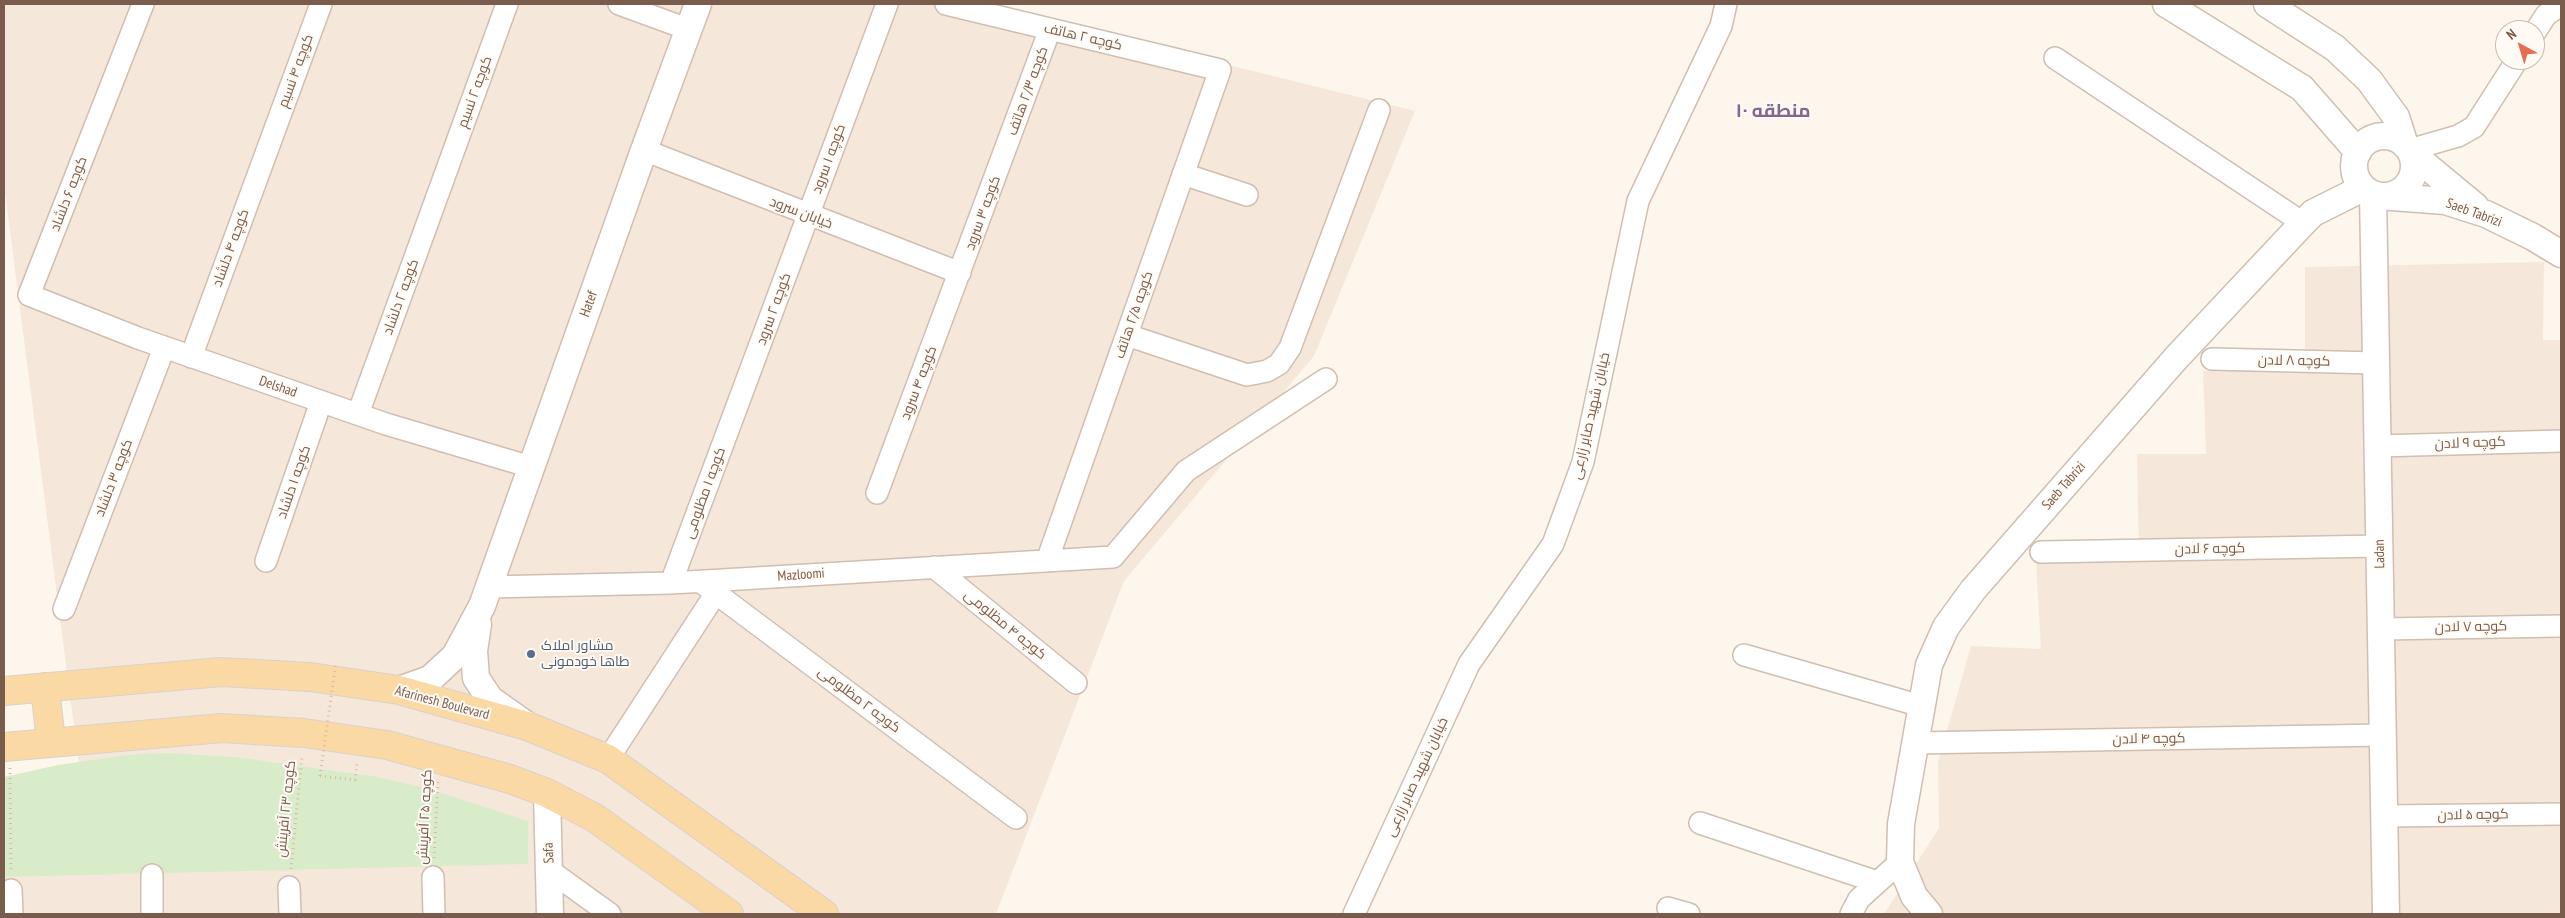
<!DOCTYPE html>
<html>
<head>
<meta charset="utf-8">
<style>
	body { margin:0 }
	#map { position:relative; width:2565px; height:918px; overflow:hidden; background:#fdf6ec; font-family:"PT Sans Narrow",sans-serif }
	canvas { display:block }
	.frame { position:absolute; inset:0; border:5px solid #7a5c4d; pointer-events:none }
	.north { position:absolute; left:2495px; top:20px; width:50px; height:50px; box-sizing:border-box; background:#fffaf3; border:1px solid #cabbb1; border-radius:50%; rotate:321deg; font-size:14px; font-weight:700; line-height:20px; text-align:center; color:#7a5c4d }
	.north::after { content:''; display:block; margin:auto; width:18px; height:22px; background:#e76f51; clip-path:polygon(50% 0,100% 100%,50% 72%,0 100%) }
</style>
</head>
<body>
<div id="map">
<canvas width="2565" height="918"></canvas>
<div class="frame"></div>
<div class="north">N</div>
</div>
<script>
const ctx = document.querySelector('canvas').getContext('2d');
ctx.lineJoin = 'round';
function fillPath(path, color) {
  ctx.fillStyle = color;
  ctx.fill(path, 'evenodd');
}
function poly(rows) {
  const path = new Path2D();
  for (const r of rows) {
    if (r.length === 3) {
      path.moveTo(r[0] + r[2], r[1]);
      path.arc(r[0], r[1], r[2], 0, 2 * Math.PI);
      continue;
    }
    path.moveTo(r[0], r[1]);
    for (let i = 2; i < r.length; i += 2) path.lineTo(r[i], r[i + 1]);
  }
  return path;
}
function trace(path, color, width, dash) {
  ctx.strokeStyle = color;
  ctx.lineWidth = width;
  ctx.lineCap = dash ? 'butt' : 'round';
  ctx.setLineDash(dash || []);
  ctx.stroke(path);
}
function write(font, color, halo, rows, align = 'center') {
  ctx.font = font + ' "PT Sans Narrow",Cairo,sans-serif';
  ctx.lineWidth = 4;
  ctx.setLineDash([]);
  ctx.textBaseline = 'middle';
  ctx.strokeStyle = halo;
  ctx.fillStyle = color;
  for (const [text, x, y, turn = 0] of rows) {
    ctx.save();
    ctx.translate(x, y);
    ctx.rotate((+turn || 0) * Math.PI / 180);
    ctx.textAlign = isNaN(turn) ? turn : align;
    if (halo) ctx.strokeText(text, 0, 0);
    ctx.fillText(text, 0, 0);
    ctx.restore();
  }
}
fillPath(poly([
	[4,4,982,4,1415,111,1314,356,1124,581,996,914,4,914,4,866,92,866,4,185],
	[2544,262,2543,340,2561,340,2561,914,1884,914,1939,828,1938,762,1971,646,2041,649,2036,562,2139,559,2137,454,2206,454,2203,371,2305,371,2305,267]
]), '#f5e8da');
fillPath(poly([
	[165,753,236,757,378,777,429,789,528,821,528,864,4,877,4,777,58,765,127,755]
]), '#d8ecc9');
const minor = poly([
	[143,4,29,295,138,338,386,424,531,467],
	[619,4,690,30],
	[946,4,1220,70,1047,561],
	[2535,32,2546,15,2561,5],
	[2055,58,2303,223],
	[644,150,960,273],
	[2409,150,2458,136,2474,127,2517,60],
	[1183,174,1247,195],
	[1127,335,1247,375,1267,371,1279,364,1290,348,1379,110],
	[191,357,321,4],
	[2212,359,2376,363],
	[358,414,507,4],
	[2378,446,2561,441],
	[877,493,1050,29],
	[2041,552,2380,546],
	[266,561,321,402],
	[934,567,1076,683],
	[701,582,1016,818],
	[671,583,887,4],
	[488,587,671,583,1113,557,1186,471,1326,379],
	[64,609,164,348],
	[2381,629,2561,626],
	[1744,655,1921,706],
	[1914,743,2383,735],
	[608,759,716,593],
	[2385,816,2561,814],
	[1700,823,1877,882],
	[549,870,610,914],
	[152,875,152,914],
	[433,877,434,914],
	[289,887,290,914],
	[11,890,12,914],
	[1668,908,1689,914],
	[1354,914,1469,664,1553,544,1583,462,1638,201,1721,26,1726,4],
	[1851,914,1859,899,1900,862]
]);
const tertiary = poly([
	[2166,4,2302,88,2358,152],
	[2267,4,2335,48,2369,80,2396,117,2405,145],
	[2384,166,30],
	[2411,153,2475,206],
	[2373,194,2386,914],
	[2379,196,2445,201,2486,214,2533,237,2561,254],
	[478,624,474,651,476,678,490,699,524,723],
	[399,690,430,679,455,656,482,606,644,150,698,4],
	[547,793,550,914],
	[1929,914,1914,896,1900,862,1901,824,1929,665,1946,627,1973,590,2177,357,2303,223,2313,213,2363,188]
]);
const primary = poly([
	[45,687,51,742],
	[4,691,221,672,310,677,399,690,527,726,608,759,824,914],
	[4,747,222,728,304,733,387,745,510,779,547,793,595,818,729,914]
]);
trace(minor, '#d1beb0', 24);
trace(tertiary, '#d1beb0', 29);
trace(primary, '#dad1cd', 30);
trace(poly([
	[10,768,11,872],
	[320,776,355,780,357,763],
	[434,858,438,782],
	[291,869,302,756]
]), '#d9b8a5', 3, [1, 4]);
trace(minor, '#fff', 21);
trace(tertiary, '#fff', 26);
trace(primary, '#fbd9a5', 28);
trace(poly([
	[320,776,336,662]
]), '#d9b8a5', 3, [1, 4]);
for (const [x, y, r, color] of [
	[531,654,5,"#5c6f8a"]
]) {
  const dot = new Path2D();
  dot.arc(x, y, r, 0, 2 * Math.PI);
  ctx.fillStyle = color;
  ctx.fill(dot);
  trace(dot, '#fffaf3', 2);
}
write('14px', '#7a5c4d', '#fffaf3', [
	["کوچه ۲ هاتف",1083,37,13],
	["کوچه ۴ نسیم",296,71,-70],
	["کوچه ۲/۳ هاتف",1028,91,-70],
	["کوچه ۲ نسیم",475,92,-70],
	["کوچه ۱ سرود",829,159,-70],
	["کوچه ۶ دلشاد",69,194,-69],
	["خیابان سرود",801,213,21],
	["کوچه ۳ سرود",983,213,-70],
	["Saeb Tabrizi",2474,213,20],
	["کوچه ۴ دلشاد",231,248,-70],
	["کوچه ۲ دلشاد",401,297,-70],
	["Hatef",589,304,-70],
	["کوچه ۲ سرود",774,309,-70],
	["کوچه ۲/۵ هاتف",1134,315,-71],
	["کوچه ۸ لادن",2294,361,1],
	["کوچه ۴ سرود",919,383,-69],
	["Delshad",278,387,19],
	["خیابان شهید صابر زارعی",1591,416,-77],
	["کوچه ۹ لادن",2470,443,-2],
	["کوچه ۳ دلشاد",114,478,-69],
	["کوچه ۱ دلشاد",294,482,-71],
	["Saeb Tabrizi",2064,486,-49],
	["کوچه ۱ مظلومی",705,493,-70],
	["کوچه ۶ لادن",2210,549,-1],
	["Ladan",2380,554,-91],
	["Mazloomi",801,575,-4],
	["کوچه ۴ مظلومی",1005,625,39],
	["کوچه ۷ لادن",2471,627,-1],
	["کوچه ۲ مظلومی",859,700,37],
	["Afarinesh Boulevard",442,703,15],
	["کوچه ۴ لادن",2149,739,-1],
	["خیابان شهید صابر زارعی",1417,777,-65],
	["کوچه ۲۳ آفرینش",286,809,-84],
	["کوچه ۵ لادن",2473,815,-1],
	["کوچه ۲۵ آفرینش",425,817,-87],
	["Safa",549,853,-92]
]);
write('14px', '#4e5e75', '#fffaf3', [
	["مشاور املاک",541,646],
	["طاها خودمونی",541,662]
], 'left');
write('bold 19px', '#846695', '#fffaf3', [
	["منطقه ۱۰",1773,112]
]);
</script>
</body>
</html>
